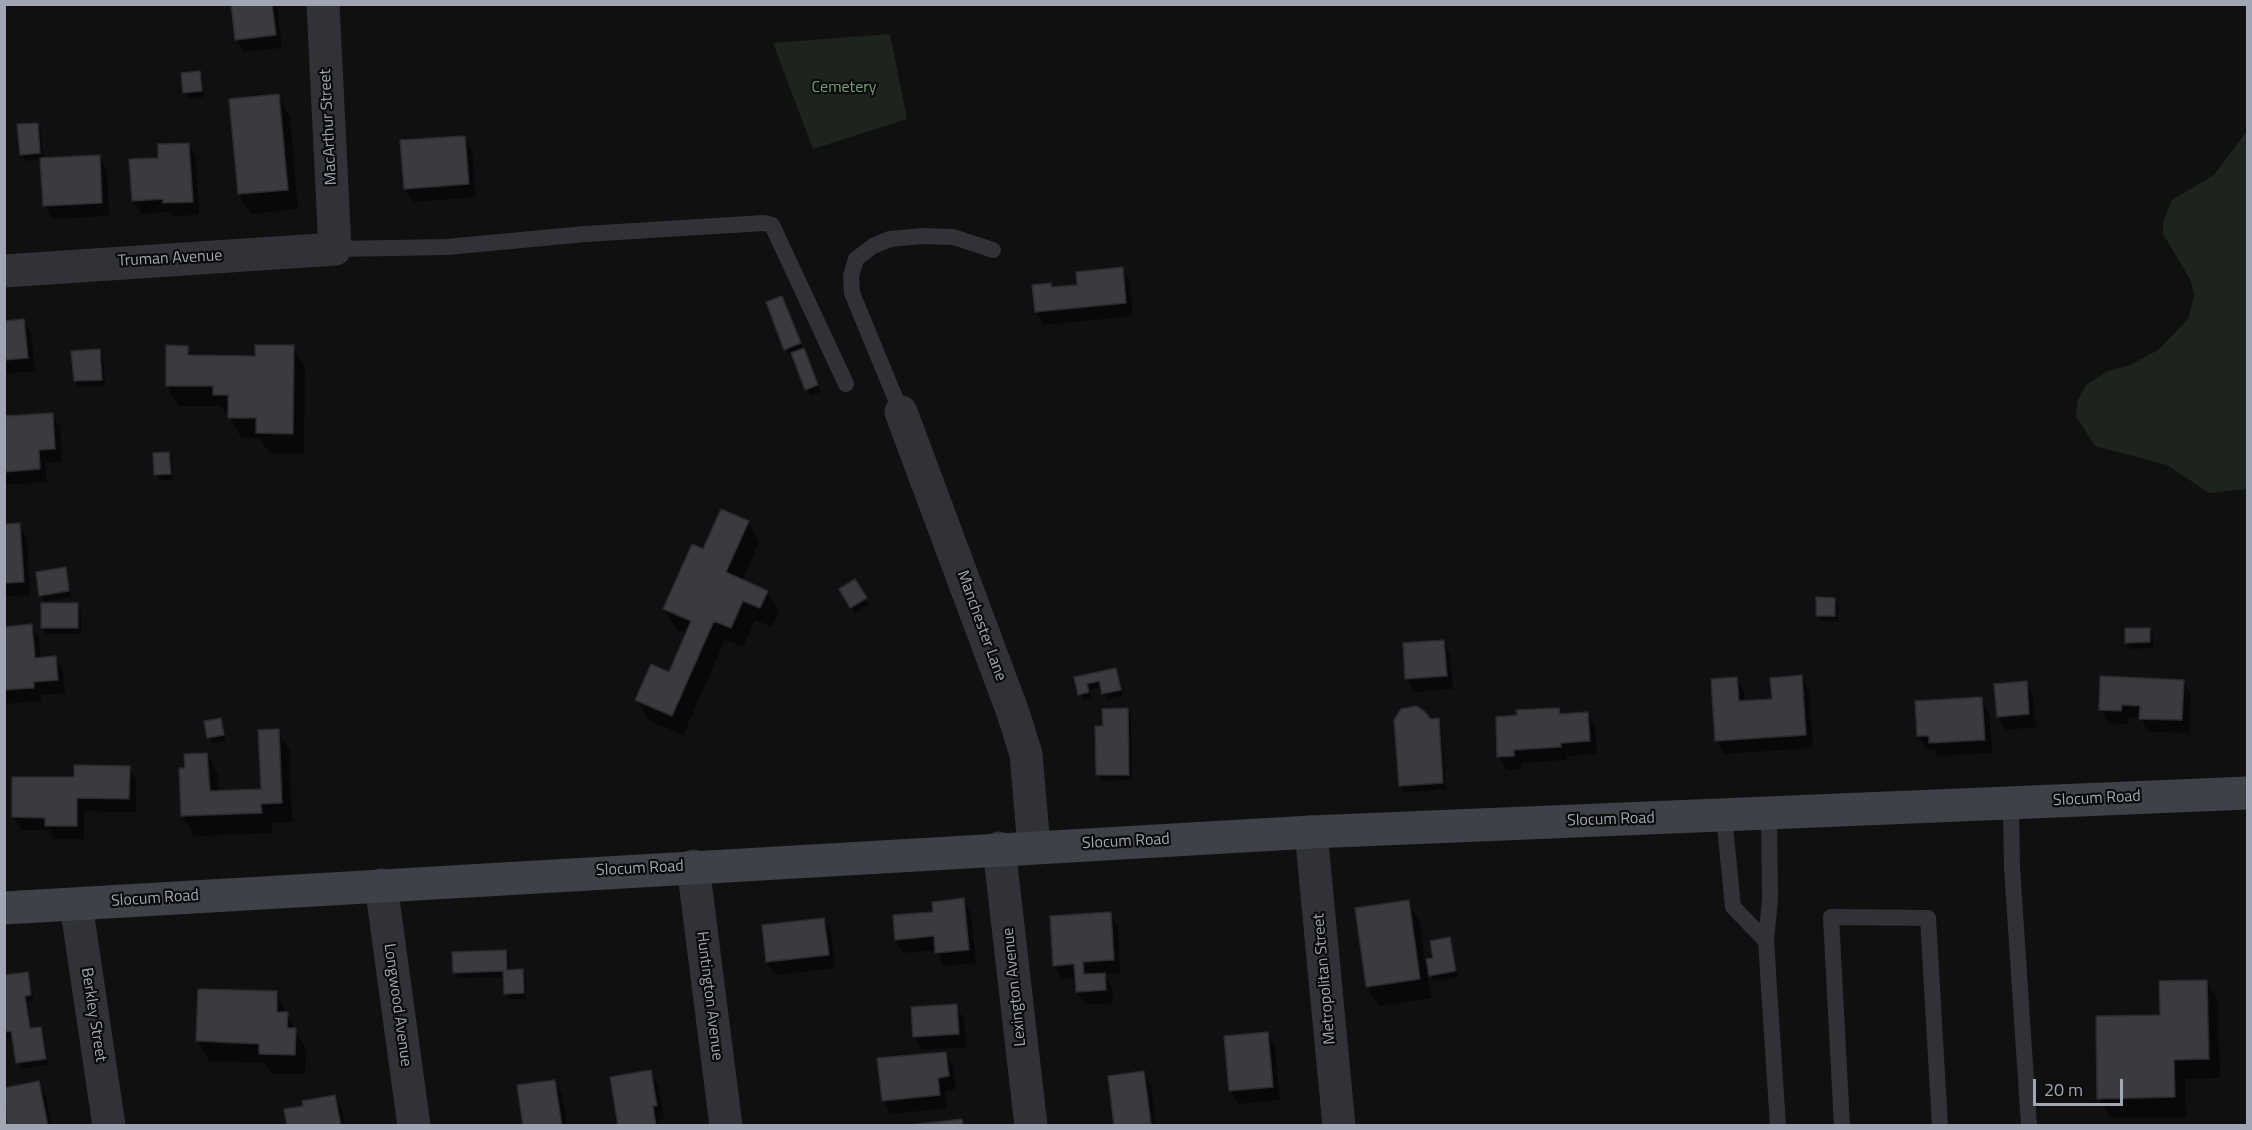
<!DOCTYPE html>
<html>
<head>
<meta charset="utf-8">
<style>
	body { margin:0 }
	#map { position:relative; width:2252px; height:1130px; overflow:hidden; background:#101011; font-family:"Titillium Web",sans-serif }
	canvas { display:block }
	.frame { position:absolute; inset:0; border:6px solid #a0a6b3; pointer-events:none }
	.scale { position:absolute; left:2033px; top:1079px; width:90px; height:27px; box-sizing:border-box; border:3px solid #a0a6b3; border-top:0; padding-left:8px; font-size:18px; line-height:21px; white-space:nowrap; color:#a0a6b3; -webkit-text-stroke:4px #0b0b0c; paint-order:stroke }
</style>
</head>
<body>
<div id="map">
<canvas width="2252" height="1130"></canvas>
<div class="frame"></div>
<div class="scale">20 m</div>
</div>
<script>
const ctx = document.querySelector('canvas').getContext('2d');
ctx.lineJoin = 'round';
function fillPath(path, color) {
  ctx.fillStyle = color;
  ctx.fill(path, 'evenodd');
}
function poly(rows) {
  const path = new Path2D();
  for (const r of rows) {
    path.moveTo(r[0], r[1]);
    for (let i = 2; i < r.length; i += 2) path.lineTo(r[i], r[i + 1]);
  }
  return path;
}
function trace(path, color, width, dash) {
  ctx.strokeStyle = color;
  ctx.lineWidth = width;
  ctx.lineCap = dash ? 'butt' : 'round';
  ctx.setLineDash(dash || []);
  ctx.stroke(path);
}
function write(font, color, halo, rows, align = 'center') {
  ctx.font = font + ' "Titillium Web",sans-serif';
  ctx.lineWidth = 4.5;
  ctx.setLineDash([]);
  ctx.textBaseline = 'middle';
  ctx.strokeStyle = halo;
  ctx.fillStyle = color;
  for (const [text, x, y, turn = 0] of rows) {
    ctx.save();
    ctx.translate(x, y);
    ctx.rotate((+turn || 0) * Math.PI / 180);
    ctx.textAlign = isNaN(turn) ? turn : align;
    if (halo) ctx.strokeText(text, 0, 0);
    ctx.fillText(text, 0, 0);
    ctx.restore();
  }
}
fillPath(poly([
	[890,34,907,119,813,149,773,43],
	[2247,131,2247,489,2209,493,2167,465,2095,446,2076,416,2078,400,2086,385,2108,371,2130,365,2158,350,2188,319,2194,296,2191,281,2163,234,2163,222,2172,200,2214,175]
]), '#1c241d');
fillPath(poly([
	[232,4,277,4,282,48,244,52,236,39],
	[199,73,202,79,204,97,188,99,185,92],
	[278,96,290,116,298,209,251,214,239,194],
	[37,124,41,131,43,160,99,157,107,170,109,216,52,219,45,206,42,159,25,161,22,154],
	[464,137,472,150,476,197,413,202,405,188],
	[188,144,196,157,199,215,172,216,170,212,141,214,133,201,160,159],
	[1122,269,1130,282,1133,316,1044,325,1036,312,1051,284,1053,289,1079,286],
	[782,297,821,392,810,396,792,354,789,355,786,349],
	[23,320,31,334,35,371,4,374,4,322],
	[187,347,192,357,257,357,293,347,305,366,304,453,269,453,260,438,241,438,229,414,226,414,221,406,179,406,167,386],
	[99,351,103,357,105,386,79,387,75,381,73,352],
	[52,414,60,428,62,462,45,463,47,482,4,485,4,418],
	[168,453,172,459,173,480,159,480,156,474],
	[748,522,759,542,742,581,767,592,779,612,772,627,755,620,743,647,725,640,683,735,648,720,637,700,670,674,687,634,676,629,665,609,704,550],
	[19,525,27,538,30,595,4,596,4,526],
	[65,569,72,597,44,601,41,595],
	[855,581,869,604,855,614,841,590],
	[1834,599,1838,605,1838,622,1821,621,1817,615],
	[78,605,81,611,81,634,46,634,43,628],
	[31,626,39,639,41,659,55,658,63,671,65,693,41,695,41,701,4,704,4,628],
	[2149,629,2153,636,2153,648,2130,649,2126,642],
	[1443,641,1450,655,1453,689,1414,692,1407,678],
	[1115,670,1123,696,1107,700,1102,687,1090,690,1092,698,1083,700,1076,678],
	[1801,677,1809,690,1813,748,1724,754,1717,741,1736,679,1744,692,1745,702,1773,700],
	[2183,682,2191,695,2189,733,2148,732,2141,718,2129,718,2128,724,2108,723,2101,710],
	[2026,683,2033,696,2036,727,2006,730,1998,717],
	[1981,698,1989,712,1992,753,1938,756,1934,749,1926,749,1918,736],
	[1128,710,1131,716,1132,780,1101,781,1098,775],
	[1559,710,1562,715,1588,714,1595,727,1597,754,1567,756,1567,760,1521,763,1521,769,1507,770,1499,756,1518,717],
	[220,719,226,741,212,744,205,722],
	[1430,720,1438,720,1441,726,1446,789,1404,792,1400,786],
	[278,731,290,751,292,822,272,823,272,833,194,836,182,816,181,769,186,769,207,755,218,775,219,792,262,790],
	[129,767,136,781,136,812,84,811,84,839,54,839,50,830,21,830,13,817,76,779],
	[963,900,971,913,976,963,944,966,936,950,904,953,896,940,935,913],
	[1408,902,1420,922,1425,961,1435,959,1450,939,1459,977,1434,981,1427,969,1431,998,1379,1006,1367,986],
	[1110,914,1118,927,1120,973,1104,974,1112,988,1113,1003,1085,1005,1077,992,1077,978,1062,979,1054,965],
	[823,919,831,932,835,968,775,975,767,962],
	[505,951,509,957,509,971,522,971,526,977,526,999,509,999,506,993,505,977,458,978,455,972],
	[27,973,34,1001,28,1002,31,1029,40,1028,44,1035,48,1065,21,1069,13,1038,4,1039,4,977],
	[2207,981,2218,1001,2220,1078,2185,1079,2186,1117,2110,1118,2099,1098,2162,1016],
	[276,993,306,1050,305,1074,272,1074,265,1063,209,1061,198,1041],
	[956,1006,964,1019,966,1047,922,1050,915,1037],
	[1267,1034,1275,1047,1280,1100,1238,1104,1230,1090],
	[945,1053,953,1066,956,1089,945,1091,947,1108,891,1114,883,1100],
	[650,1072,658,1085,664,1119,659,1119,660,1126,620,1126],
	[1143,1073,1151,1086,1156,1126,1116,1126],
	[555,1081,562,1095,567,1126,524,1126],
	[38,1082,46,1096,52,1126,8,1126,4,1089],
	[335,1097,342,1110,345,1126,288,1126,304,1107]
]), '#0007');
const building = poly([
	[231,4,272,4,276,35,235,40,231,4],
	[200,71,202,91,183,93,181,73,200,71],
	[279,94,288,190,238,194,229,99,279,94],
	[38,123,40,153,20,155,17,124,38,123],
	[465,136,469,184,404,189,400,140,465,136],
	[189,143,193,202,163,203,163,199,132,201,129,159,158,158,158,144,189,143],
	[100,155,102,203,43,206,40,158,100,155],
	[1123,267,1126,303,1035,312,1032,285,1051,283,1052,287,1077,285,1076,272,1123,267],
	[782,296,801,343,784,350,766,302,782,296],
	[24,319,28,358,4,360,4,321,24,319],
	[166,345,188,346,188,355,255,356,255,345,294,345,293,434,256,433,256,418,228,418,228,395,213,395,213,386,166,386,166,345],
	[804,348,818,385,805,390,791,353,804,348],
	[100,349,102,380,74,381,71,351,100,349],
	[53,413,55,449,39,450,40,469,4,472,4,416,53,413],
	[169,452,171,474,154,475,153,453,169,452],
	[721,509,749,521,726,572,768,591,760,608,743,601,731,628,714,621,672,716,635,700,651,664,669,672,691,621,663,609,692,544,703,549,721,509],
	[20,523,24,582,4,583,4,524,20,523],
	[66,567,69,591,39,596,36,572,66,567],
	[855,579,867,598,850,608,839,589,855,579],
	[1816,597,1835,598,1835,616,1816,616,1816,597],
	[41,603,78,603,78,628,41,628,41,603],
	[32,624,35,658,56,656,58,680,34,682,34,688,4,690,4,627,32,624],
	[2125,628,2150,628,2150,642,2125,643,2125,628],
	[1444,640,1447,676,1405,679,1403,643,1444,640],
	[1116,668,1121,690,1102,694,1099,681,1087,684,1089,692,1078,695,1074,677,1116,668],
	[1802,675,1806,735,1715,741,1711,679,1737,677,1739,701,1772,699,1770,678,1802,675],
	[2100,676,2184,680,2182,720,2139,719,2140,706,2122,705,2121,711,2099,710,2100,676],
	[2027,681,2029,714,1997,717,1994,684,2027,681],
	[1982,697,1985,740,1929,743,1929,736,1917,736,1915,701,1982,697],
	[1416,706,1424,711,1431,719,1439,718,1443,783,1399,786,1394,720,1401,709,1416,706],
	[1128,708,1129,775,1096,775,1095,726,1103,726,1102,709,1128,708],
	[1559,708,1560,714,1588,712,1590,741,1561,743,1561,747,1514,750,1514,756,1497,757,1496,717,1517,715,1516,710,1559,708],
	[221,718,224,735,207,738,204,721,221,718],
	[279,729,282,803,261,804,262,813,181,816,179,768,185,768,184,754,207,753,210,791,261,789,258,730,279,729],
	[74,765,130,766,129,799,77,798,77,826,45,826,45,818,12,817,12,777,74,777,74,765],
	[964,898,969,950,935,953,934,936,895,940,893,915,933,912,932,902,964,898],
	[1409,900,1420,979,1366,987,1355,908,1409,900],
	[1111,912,1114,960,1083,962,1084,974,1105,973,1106,990,1076,992,1074,964,1053,966,1050,916,1111,912],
	[824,918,829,955,766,962,762,925,824,918],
	[1450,937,1456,971,1429,976,1426,959,1433,958,1430,941,1450,937],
	[506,950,507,970,523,969,524,993,504,994,503,971,453,973,452,952,506,950],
	[28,972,31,995,25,996,30,1028,41,1027,46,1059,16,1063,11,1031,4,1032,4,975,28,972],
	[2207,980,2209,1059,2174,1060,2175,1097,2097,1099,2096,1016,2160,1015,2159,981,2207,980],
	[198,989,277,991,277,1012,288,1012,287,1028,296,1028,295,1055,259,1054,259,1044,196,1041,198,989],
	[957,1004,959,1034,913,1037,911,1007,957,1004],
	[1268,1032,1273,1087,1229,1091,1224,1036,1268,1032],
	[946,1052,949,1076,938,1078,940,1095,882,1101,877,1058,946,1052],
	[651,1070,657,1106,653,1106,656,1126,618,1126,610,1077,651,1070],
	[1144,1071,1151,1124,1114,1126,1108,1076,1144,1071],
	[555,1080,562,1126,523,1126,517,1085,555,1080],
	[39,1081,48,1126,7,1126,4,1088,39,1081],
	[335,1095,341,1126,287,1126,284,1109,303,1106,302,1101,335,1095],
	[962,1119,963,1126,901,1126,962,1119]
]);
fillPath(building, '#3a3b3f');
trace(building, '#2a2a2e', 1.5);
trace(poly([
	[335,249,447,247,585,234,764,223,772,225,846,384],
	[901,412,852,293,851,276,856,259,873,246,890,239,923,236,953,237,993,250],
	[2011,804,2012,867,2029,1126],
	[1769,814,1770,899,1766,941,1778,1126],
	[1724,816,1733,907,1766,941],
	[1842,1126,1831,917,1928,918,1940,1126]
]), '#313237', 16);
trace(poly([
	[4,271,335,249,323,4],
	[901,412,1012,710,1026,754,1034,847],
	[1311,832,1339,1126],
	[999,848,1031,1126],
	[693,866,726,1126],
	[381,885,414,1126],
	[76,904,109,1126]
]), '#313237', 33);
trace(poly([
	[4,908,1311,832,2248,793]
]), '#3e4147', 33);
write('16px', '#75a077', '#0b0b0c', [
	["Cemetery",844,88]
]);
write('16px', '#a0a6b3', '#0b0b0c', [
	["MacArthur Street",329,127,-93],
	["Truman Avenue",170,259,-3],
	["Manchester Lane",981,626,70],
	["Slocum Road",2097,799,-3],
	["Slocum Road",1611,820,-2],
	["Slocum Road",1126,842,-3],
	["Slocum Road",640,869,-3],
	["Slocum Road",155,899,-4],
	["Metropolitan Street",1325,979,-95],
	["Lexington Avenue",1015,987,-96],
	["Huntington Avenue",709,996,83],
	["Longwood Avenue",397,1005,82],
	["Berkley Street",93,1015,81]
]);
</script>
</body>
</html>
